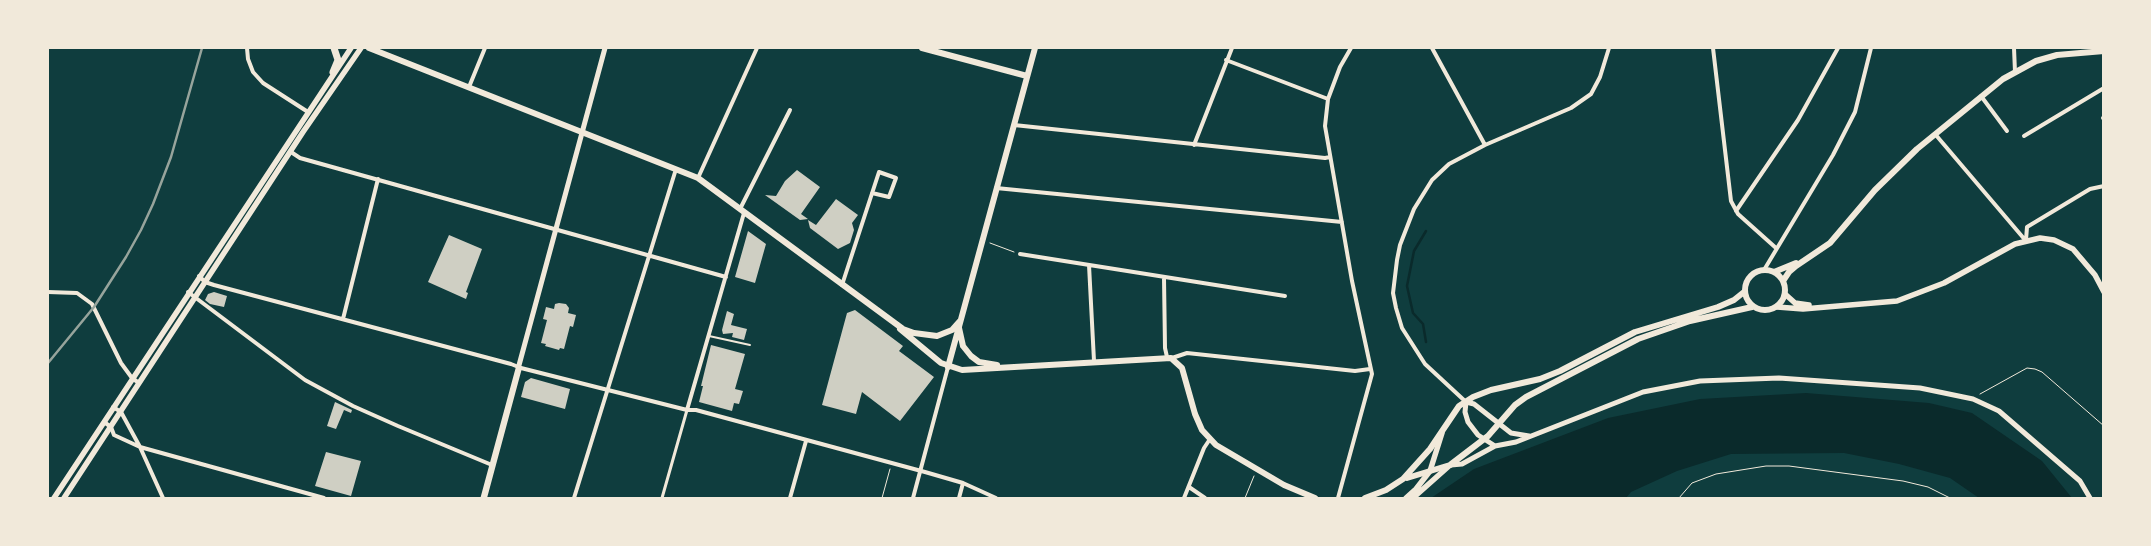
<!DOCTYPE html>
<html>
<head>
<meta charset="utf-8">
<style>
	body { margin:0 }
	#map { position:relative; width:2151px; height:546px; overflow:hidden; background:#0f3d3e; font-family:Rubik,sans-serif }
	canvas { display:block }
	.frame { position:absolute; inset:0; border:49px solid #f1e9da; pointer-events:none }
</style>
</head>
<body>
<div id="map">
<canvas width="2151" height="546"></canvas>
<div class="frame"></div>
</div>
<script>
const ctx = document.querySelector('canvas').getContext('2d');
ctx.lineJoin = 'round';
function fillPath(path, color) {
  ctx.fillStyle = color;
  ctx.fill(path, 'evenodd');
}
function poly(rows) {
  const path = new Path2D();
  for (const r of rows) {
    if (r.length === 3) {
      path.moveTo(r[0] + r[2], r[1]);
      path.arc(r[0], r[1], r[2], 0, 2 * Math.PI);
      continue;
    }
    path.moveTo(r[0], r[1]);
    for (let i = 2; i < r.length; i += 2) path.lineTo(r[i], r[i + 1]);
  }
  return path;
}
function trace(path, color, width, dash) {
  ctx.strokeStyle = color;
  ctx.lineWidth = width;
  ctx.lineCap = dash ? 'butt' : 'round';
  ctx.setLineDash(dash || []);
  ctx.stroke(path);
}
fillPath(poly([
	[1806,393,1929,403,1972,413,2042,461,2072,498,1979,498,1950,478,1899,464,1844,453,1731,454,1677,471,1631,492,1626,498,1431,498,1474,469,1608,418,1700,399]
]), '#0a2a2b');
trace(poly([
	[1426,231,1414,251,1407,286,1413,313,1423,324,1426,342]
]), '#0a2a2b', 2.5);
fillPath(poly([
	[797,170,820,187,801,214,808,219,800,220,765,195,776,196,785,181],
	[836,199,858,215,852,223,854,230,850,243,838,249,810,228,808,220,816,225],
	[748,231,766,244,755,283,735,277],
	[449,235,482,249,466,292,468,293,466,299,428,282],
	[214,292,227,296,224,307,210,304,205,300,208,294],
	[559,303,566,304,569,308,568,313,576,315,573,327,570,326,564,349,560,348,559,350,545,346,546,344,541,343,547,320,543,319,546,307,554,309,555,304],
	[855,310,903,346,899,351,934,377,900,421,862,392,856,414,822,405,847,313],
	[727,311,734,314,731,325,747,329,744,340,732,337,733,333,723,334,722,330],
	[711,345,745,354,735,389,743,391,739,404,734,403,732,411,699,402,703,386,701,386],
	[531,378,570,389,565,409,521,397,525,382],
	[335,402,352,410,351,413,344,410,336,429,327,426],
	[326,452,361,461,351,496,315,486]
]), '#cfcfc3');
trace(poly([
	[990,243,1014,252],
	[1980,394,2027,368,2035,369,2042,372,2104,426],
	[882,498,890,469],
	[1245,498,1254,476],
	[1679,498,1692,483,1716,474,1766,466,1789,466,1903,481,1928,487,1950,498]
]), '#f1e9da', 1);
trace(poly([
	[709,336,750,345],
	[486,498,521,368]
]), '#f1e9da', 2);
trace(poly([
	[662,498,687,410]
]), '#f1e9da', 3);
trace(poly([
	[247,48,248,59,253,72,263,83,308,112],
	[1432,48,1485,145],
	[1713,48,1731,201,1738,214,1776,248],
	[2014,48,2015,72],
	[1226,60,1328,99],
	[469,87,485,48],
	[1981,96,2007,131],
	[2103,118,2104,117],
	[1014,125,1325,158,1330,157],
	[1935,134,2026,241],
	[2024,136,2104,88],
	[1194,145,1232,48],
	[291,152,300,158,726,277],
	[698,178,757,48],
	[996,188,1342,222],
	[740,209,790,110],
	[1736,211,1798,120,1838,48],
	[2026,240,2027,227,2090,189,2104,186],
	[1020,254,1285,296],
	[1089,265,1094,361],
	[1764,270,1833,155,1855,112,1871,48],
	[199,276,205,282,214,285,511,364,521,368,687,410,696,410,925,472,963,483,996,498],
	[1164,278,1165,348,1167,357],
	[842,285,879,172,896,178,889,197,872,193],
	[48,292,77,293,92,304,121,363,132,378,139,383],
	[188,292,305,380,353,406,398,426,492,465],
	[343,319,378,179],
	[1172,358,1187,353,1355,371,1370,369],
	[1466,402,1425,364,1402,328,1396,308,1393,293,1397,260,1400,245,1414,209,1432,180,1449,164,1485,145,1571,108,1591,94,1600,77,1609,48],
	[113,407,121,412,140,447,324,498],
	[687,410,744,213],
	[104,422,111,427,114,435,140,447,163,498],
	[1189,487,1205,498],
	[574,498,676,169],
	[790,498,806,441],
	[913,498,948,367],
	[959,498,963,483],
	[1184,498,1204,448,1210,439],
	[1338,498,1372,374,1352,281,1325,126,1328,99,1340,67,1351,48]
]), '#f1e9da', 4);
trace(poly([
	[1529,436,1511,433,1474,404,1466,402,1465,412,1468,422,1478,435,1495,446,1516,442,1643,392,1700,381,1779,378,1920,388,1973,399,1999,411,2080,481,2090,498],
	[1451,465,1462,464,1495,446],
	[483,498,605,48]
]), '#f1e9da', 5);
trace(poly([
	[1785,294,1795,303,1809,305],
	[1777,307,1803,309,1897,301,1944,283,2015,244,2040,238,2054,240,2073,249,2095,275,2104,292],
	[54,498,351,48],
	[64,498,303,132,361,48],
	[1406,498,1416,489,1430,471,1442,433],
	[1413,498,1449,466]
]), '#f1e9da', 5.5);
trace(poly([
	[369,48,698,178,903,329,914,333,937,336,952,330,960,321],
	[922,48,1027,76],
	[1765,290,20],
	[1774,272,1796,263],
	[1783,281,1789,272,1796,266,1830,243,1875,190,1917,149,2003,79,2036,61,2057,55,2104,51],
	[959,328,963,346,971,356,979,362,997,365],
	[900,329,941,363,962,370,1171,358,1182,368,1195,414,1202,430,1216,445,1284,485,1315,498],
	[948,367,1035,48],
	[1407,478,1450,465,1488,436,1515,405,1526,397,1638,339,1690,321,1752,307],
	[1365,498,1386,490,1403,479,1430,449,1459,406,1473,397,1491,390,1540,379,1560,371,1635,332,1718,307,1734,300,1744,292]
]), '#f1e9da', 6);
trace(poly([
	[333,72,338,60,334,48]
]), '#f1e9da', 7);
trace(poly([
	[48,363,94,307,126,257,141,230,153,204,171,157,202,48]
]), '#97a49c', 2.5);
</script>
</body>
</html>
